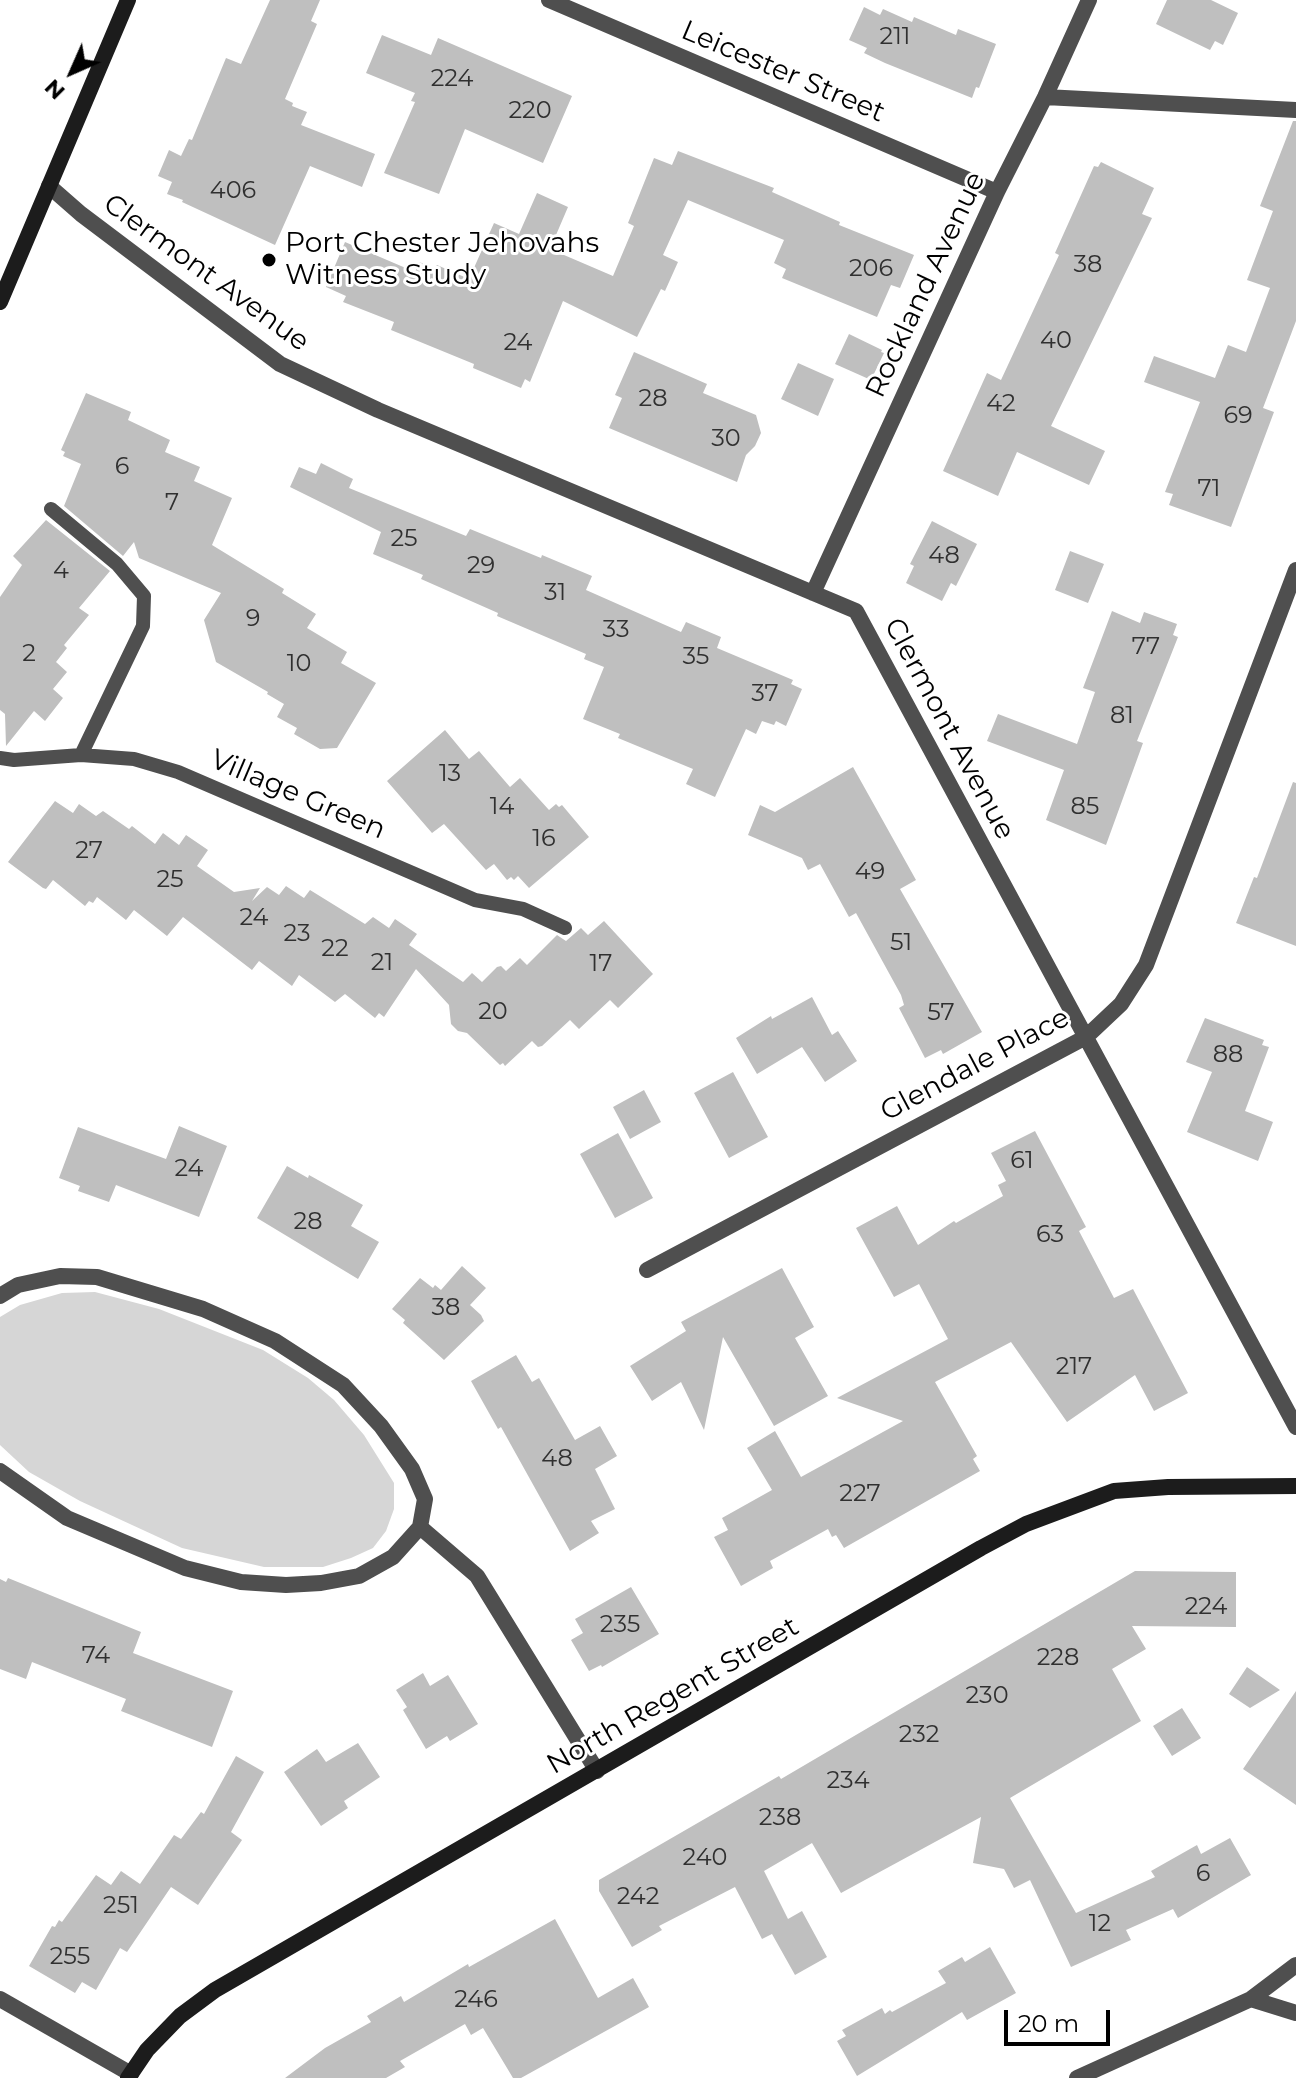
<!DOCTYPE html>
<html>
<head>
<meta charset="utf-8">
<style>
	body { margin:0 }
	#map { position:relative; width:1296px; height:2078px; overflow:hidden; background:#fff; font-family:Montserrat,sans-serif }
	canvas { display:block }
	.north { position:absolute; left:32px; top:32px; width:80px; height:80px; -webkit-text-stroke:6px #fff; paint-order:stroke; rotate:225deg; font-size:22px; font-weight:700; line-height:32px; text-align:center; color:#000 }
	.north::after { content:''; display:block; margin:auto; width:28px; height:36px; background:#000; clip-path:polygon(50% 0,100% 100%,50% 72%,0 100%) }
	.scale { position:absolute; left:1004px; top:2010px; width:106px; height:36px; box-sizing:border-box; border:4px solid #000; border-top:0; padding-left:10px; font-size:24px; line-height:28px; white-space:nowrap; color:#000; -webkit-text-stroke:6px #fff; paint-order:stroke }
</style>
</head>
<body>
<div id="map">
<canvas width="1296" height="2078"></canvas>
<div class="north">N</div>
<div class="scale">20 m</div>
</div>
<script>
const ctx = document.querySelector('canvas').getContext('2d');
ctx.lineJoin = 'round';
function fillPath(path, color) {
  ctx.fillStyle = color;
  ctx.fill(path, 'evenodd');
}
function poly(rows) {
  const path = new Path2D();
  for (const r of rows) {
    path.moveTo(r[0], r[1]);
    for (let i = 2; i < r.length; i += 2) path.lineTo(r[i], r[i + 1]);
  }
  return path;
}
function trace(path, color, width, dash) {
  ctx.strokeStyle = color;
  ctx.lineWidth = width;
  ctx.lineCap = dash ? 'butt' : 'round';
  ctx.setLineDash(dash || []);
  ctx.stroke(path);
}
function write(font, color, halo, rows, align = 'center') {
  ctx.font = font + ' Montserrat,sans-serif';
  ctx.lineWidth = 6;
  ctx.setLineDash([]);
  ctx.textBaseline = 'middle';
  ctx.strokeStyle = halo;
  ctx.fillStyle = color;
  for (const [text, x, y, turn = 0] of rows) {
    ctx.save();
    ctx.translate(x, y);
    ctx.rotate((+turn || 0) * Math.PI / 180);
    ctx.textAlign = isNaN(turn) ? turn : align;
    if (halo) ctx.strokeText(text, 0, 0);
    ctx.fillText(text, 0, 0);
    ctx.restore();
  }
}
fillPath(poly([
	[95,1292,159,1309,263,1350,308,1378,334,1400,364,1435,394,1483,394,1509,386,1531,373,1548,351,1558,323,1567,264,1567,182,1548,80,1501,29,1472,0,1445,0,1317,20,1305,62,1293]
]), '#d6d6d6');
fillPath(poly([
	[270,0,320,0,311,21,317,24,285,99,293,103,292,106,307,112,301,125,375,154,362,187,310,166,275,245,182,202,183,200,167,194,172,182,158,176,169,150,181,156,189,139,192,140,226,58,241,64],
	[1167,0,1211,0,1238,13,1223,45,1215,41,1210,50,1156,24],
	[864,7,880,15,883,9,912,22,914,17,956,35,958,29,996,44,979,88,976,87,972,98,885,63,864,53,867,48,849,40],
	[382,35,431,55,438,38,572,96,543,163,465,129,439,194,384,173,415,102,411,101,415,93,366,73],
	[1293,121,1296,121,1296,321,1263,408,1274,412,1231,527,1169,505,1173,494,1165,492,1200,402,1144,382,1154,356,1215,378,1228,345,1246,352,1270,288,1247,280,1273,211,1260,206],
	[678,151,774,188,772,192,840,222,839,225,914,255,900,288,891,285,877,317,782,278,786,269,774,263,784,240,688,200,663,255,678,262,665,291,661,289,637,337,563,301,530,382,525,379,521,388,473,368,474,364,391,330,394,322,343,302,346,296,326,287,345,242,415,272,419,262,435,268,437,265,469,279,494,223,519,234,537,193,568,207,550,249,613,276,634,226,628,223,654,158,672,165],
	[1101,162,1154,188,1142,214,1152,218,1051,426,1105,451,1089,485,1017,452,998,496,943,471,987,373,1001,380,1059,255,1055,253,1094,166,1098,167],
	[849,334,882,350,881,352,884,353,871,380,835,364],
	[634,352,707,384,703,393,756,415,761,433,755,446,746,455,737,482,609,428,622,398,615,395],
	[798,363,834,379,818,416,781,399],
	[86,393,131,412,128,420,170,440,165,452,200,467,194,481,232,498,212,545,284,589,282,593,316,614,307,628,347,652,341,663,376,683,337,748,320,749,294,734,297,728,277,717,284,704,267,694,268,692,216,662,204,620,221,593,139,558,134,542,123,556,64,506,81,464,63,456,65,452,61,450],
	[321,463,353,479,349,488,466,536,470,529,541,558,542,555,592,576,586,590,681,632,686,622,721,637,717,648,793,680,791,684,802,689,786,726,776,721,774,725,762,721,756,734,746,729,715,797,686,784,693,769,618,738,620,734,583,719,604,667,584,659,586,654,497,616,498,613,421,579,423,575,373,554,381,532,290,487,299,467,316,474],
	[46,520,110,571,79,608,89,615,64,645,67,648,56,662,67,672,53,689,63,698,45,721,34,711,6,746,5,714,0,710,0,597,22,565,13,556],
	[932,521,977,544,956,586,951,583,942,601,906,583,914,566,910,564],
	[1070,551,1104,564,1088,603,1055,590],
	[1112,611,1140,623,1144,612,1177,624,1173,635,1178,637,1137,741,1143,743,1106,845,1046,820,1064,770,987,741,998,714,1077,744,1095,692,1083,688],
	[445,730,469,759,479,751,510,787,520,778,549,810,556,804,559,807,562,805,589,837,529,888,518,876,514,880,511,877,507,880,494,864,486,870,444,824,432,833,387,781],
	[853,767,916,880,900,889,982,1032,943,1054,941,1050,925,1058,899,1008,904,1005,901,995,856,913,849,917,820,864,808,870,802,858,748,835,760,805,775,812],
	[1293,782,1296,783,1296,946,1236,923,1254,877,1257,878],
	[55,801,73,813,79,804,96,816,103,811,129,829,132,826,155,844,163,833,179,845,186,835,208,850,197,866,234,892,260,888,252,901,267,887,279,895,286,886,304,898,310,890,365,924,373,917,389,928,395,919,417,934,409,945,463,982,472,973,482,982,497,967,501,966,506,971,520,958,527,965,557,935,566,941,581,928,588,935,604,921,653,974,618,1008,610,1000,579,1029,570,1020,542,1046,538,1047,532,1041,505,1066,503,1063,500,1065,467,1033,458,1031,451,1024,449,1005,416,969,384,1017,379,1013,375,1018,345,994,335,1002,299,975,292,986,259,961,252,970,183,917,167,936,134,910,126,920,97,897,93,903,89,901,85,906,53,880,46,889,43,888,8,862],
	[812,997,832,1035,838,1031,857,1061,825,1082,802,1047,757,1074,736,1038,771,1016,772,1019],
	[1205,1018,1264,1040,1262,1045,1269,1047,1245,1111,1273,1122,1258,1161,1187,1132,1212,1072,1186,1062],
	[733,1072,768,1137,729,1158,694,1093],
	[644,1090,661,1122,630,1139,613,1107],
	[179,1126,227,1146,199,1217,116,1185,109,1202,78,1191,80,1186,59,1178,78,1127,166,1159],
	[1035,1131,1086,1227,1079,1231,1114,1298,1133,1289,1188,1393,1154,1411,1135,1375,1067,1422,1011,1342,935,1382,977,1456,973,1459,980,1471,844,1548,836,1535,832,1537,828,1529,770,1561,773,1568,741,1586,714,1537,728,1530,722,1518,772,1490,747,1448,775,1431,801,1477,903,1421,837,1398,948,1339,919,1284,894,1297,856,1228,897,1206,918,1245,954,1221,956,1223,1003,1196,998,1185,1006,1181,991,1153],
	[618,1133,653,1198,615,1218,580,1154],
	[287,1166,308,1178,309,1175,363,1205,351,1226,379,1242,358,1279,257,1218],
	[462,1266,486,1288,470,1305,481,1315,484,1321,444,1360,403,1323,405,1320,392,1309,420,1278,433,1288,435,1285,441,1290],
	[782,1268,814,1327,795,1338,828,1396,774,1426,723,1337,704,1430,681,1382,652,1401,630,1366,686,1331,681,1322],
	[516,1355,532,1382,539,1378,575,1440,600,1426,617,1456,595,1469,615,1509,591,1521,599,1533,570,1551,501,1427,498,1429,471,1381],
	[1135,1571,1236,1572,1236,1627,1132,1626,1146,1649,1112,1669,1141,1721,1010,1798,1076,1913,1155,1877,1151,1871,1197,1845,1201,1854,1230,1838,1251,1875,1178,1918,1173,1909,1126,1930,1131,1940,1071,1967,1030,1880,1014,1888,1004,1869,973,1863,981,1817,841,1893,812,1843,764,1871,788,1919,802,1911,827,1957,795,1975,772,1934,762,1939,735,1887,659,1926,662,1930,632,1947,599,1891,599,1880,779,1776,781,1779],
	[8,1578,141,1632,133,1653,233,1691,212,1747,121,1711,126,1699,32,1662,26,1679,0,1669,0,1579,6,1582],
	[631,1587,659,1634,602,1667,601,1665,589,1671,571,1640,583,1633,575,1619],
	[1247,1667,1280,1690,1250,1708,1229,1694],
	[423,1673,430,1686,448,1675,478,1724,450,1741,447,1736,426,1749,403,1710,407,1707,396,1690],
	[1296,1691,1296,1805,1243,1769],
	[1182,1708,1201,1738,1172,1756,1153,1726],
	[358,1743,380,1777,344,1801,348,1808,321,1826,284,1772,317,1749,326,1762],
	[236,1756,264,1772,231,1832,242,1840,198,1905,171,1887,127,1952,120,1948,96,1990,82,1982,75,1993,29,1966,52,1926,55,1927,59,1920,62,1922,96,1875,111,1885,121,1871,140,1884,174,1835,181,1839,201,1812,204,1814],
	[555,1919,598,1998,633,1978,649,2007,521,2078,513,2078,483,2028,471,2035,465,2024,400,2061,405,2067,386,2078,285,2078,325,2048,371,2022,367,2016,401,1996,404,2002,468,1964,469,1967],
	[990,1947,1016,1993,967,2020,962,2012,857,2076,837,2041,846,2036,842,2030,882,2008,885,2014,890,2010,892,2012,946,1983,938,1971,962,1957,965,1962]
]), '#bfbfbf');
trace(poly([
	[51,509,117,564,144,596,143,626,81,755],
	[0,758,14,760,81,755,134,759,178,772,475,900,523,909,565,928]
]), '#4f4f4f', 14);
trace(poly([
	[549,0,997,192],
	[1045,97,1296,110],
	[49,186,81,214,280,364,378,410,856,611,1296,1427],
	[813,593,997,192,1045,97,1089,0],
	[647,1270,1086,1037,1121,1004,1146,965,1296,570],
	[0,1296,18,1285,60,1276,97,1277,203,1309,275,1341,343,1385,381,1426,412,1469,425,1499,420,1527,393,1557,359,1576,321,1583,286,1585,241,1582,185,1568,67,1518,0,1471],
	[420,1527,477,1576,597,1771],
	[0,1999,131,2074],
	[1251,1999,1296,2013],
	[1077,2078,1251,1999,1296,1965]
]), '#4f4f4f', 16);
trace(poly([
	[0,302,128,0],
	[128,2078,147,2050,180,2016,215,1990,981,1548,1026,1524,1114,1491,1168,1487,1296,1486]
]), '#1c1c1c', 16);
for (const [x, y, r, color] of [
	[269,260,8,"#000"]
]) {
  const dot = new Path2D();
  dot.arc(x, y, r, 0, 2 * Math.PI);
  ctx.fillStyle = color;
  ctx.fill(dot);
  trace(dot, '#fff', 3);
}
write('24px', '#303030', null, [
	["211",895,37],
	["224",452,79],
	["220",530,111],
	["406",233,191],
	["38",1088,265],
	["206",871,269],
	["40",1056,341],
	["24",518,343],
	["28",653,399],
	["42",1001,404],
	["69",1238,416],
	["30",726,439],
	["6",122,467],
	["71",1209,489],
	["7",172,503],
	["25",404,539],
	["48",944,556],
	["29",481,566],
	["4",61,571],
	["31",555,593],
	["9",253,619],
	["33",616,630],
	["77",1146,647],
	["2",29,654],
	["35",696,657],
	["10",299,664],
	["37",765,694],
	["81",1122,716],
	["13",450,774],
	["14",502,807],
	["85",1085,807],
	["16",544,839],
	["27",89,851],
	["49",870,872],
	["25",170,880],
	["24",254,918],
	["23",297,934],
	["51",901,943],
	["22",335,949],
	["21",382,963],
	["17",601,964],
	["20",493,1012],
	["57",941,1013],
	["88",1228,1055],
	["61",1022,1161],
	["24",189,1169],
	["28",308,1222],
	["63",1050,1235],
	["38",446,1308],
	["217",1074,1367],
	["48",557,1459],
	["227",860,1494],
	["224",1206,1607],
	["235",620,1625],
	["74",96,1656],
	["228",1058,1658],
	["230",987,1696],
	["232",919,1735],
	["234",848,1781],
	["238",780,1818],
	["240",705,1858],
	["6",1203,1874],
	["242",638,1897],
	["251",121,1906],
	["12",1100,1924],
	["255",70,1957],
	["246",476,2000]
]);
write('28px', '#000', '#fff', [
	["Leicester Street",783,72,23],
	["Clermont Avenue",206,273,36],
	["Rockland Avenue",926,285,-65],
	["Clermont Avenue",949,729,62],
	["Village Green",298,795,23],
	["Glendale Place",975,1065,-28],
	["North Regent Street",673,1696,-30]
]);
write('28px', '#000', '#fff', [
	["Port Chester Jehovahs",285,244],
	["Witness Study",285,276]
], 'left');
</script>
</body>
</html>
